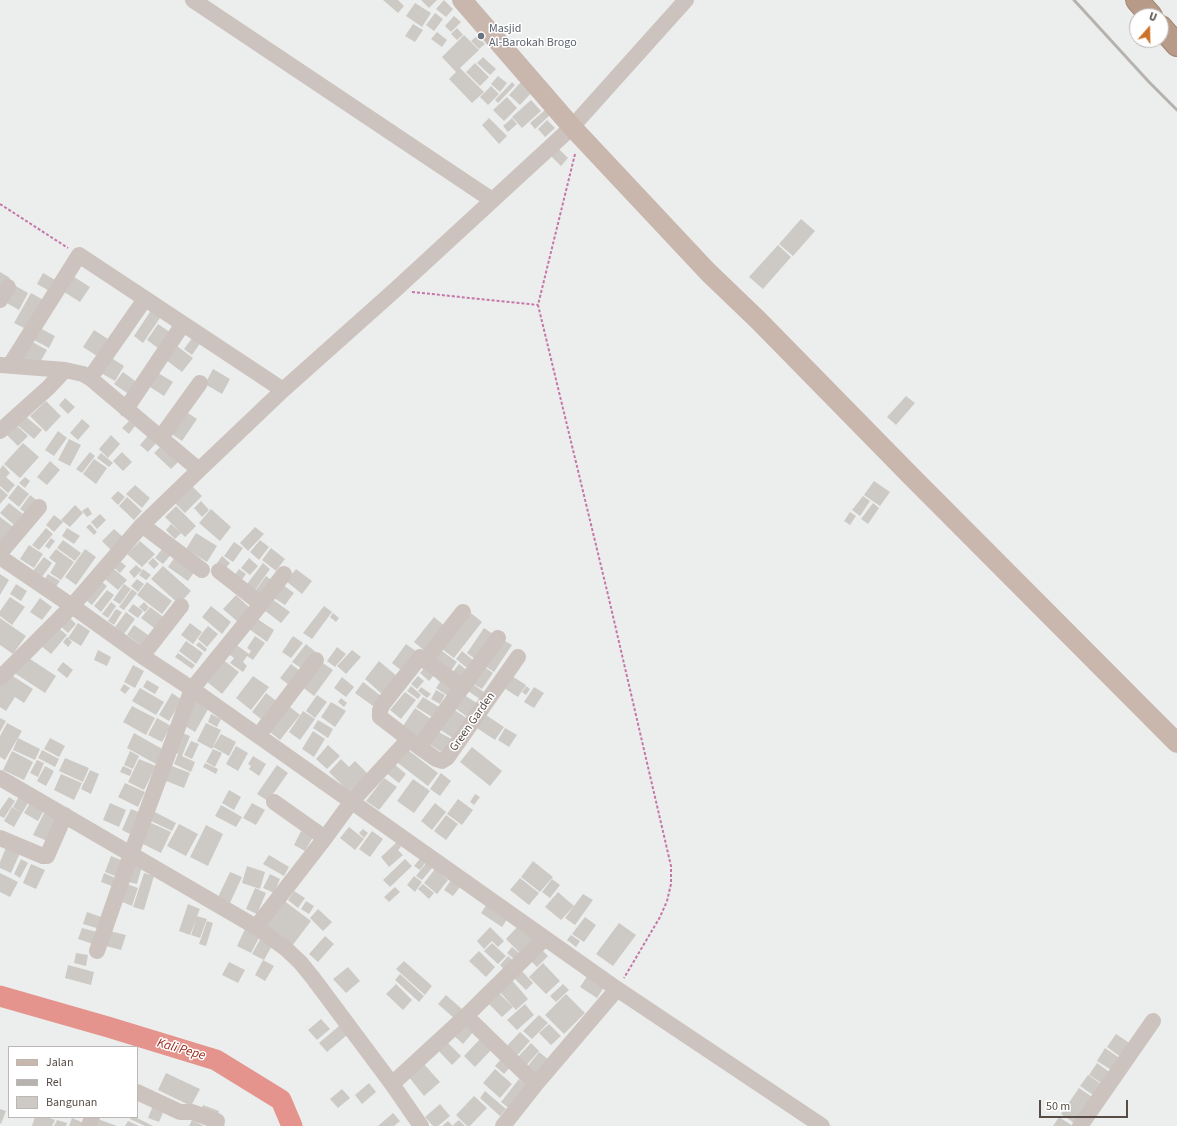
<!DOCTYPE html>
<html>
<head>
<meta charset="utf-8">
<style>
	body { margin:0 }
	#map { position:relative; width:1177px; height:1126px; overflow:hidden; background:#eceeee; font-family:"Source Sans 3",sans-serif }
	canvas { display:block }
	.legend { position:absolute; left:8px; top:1046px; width:130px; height:72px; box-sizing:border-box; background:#fff; border:1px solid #bcb7b5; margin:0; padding:5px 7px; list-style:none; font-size:12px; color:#574c46 }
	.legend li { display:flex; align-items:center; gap:8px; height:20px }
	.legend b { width:20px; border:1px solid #bcb7b5 }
	.north { position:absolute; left:1129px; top:8px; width:40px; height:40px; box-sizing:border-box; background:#fff; border:1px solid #bcb7b5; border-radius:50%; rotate:20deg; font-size:11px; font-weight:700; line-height:16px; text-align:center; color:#574c46 }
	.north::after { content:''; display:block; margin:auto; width:14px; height:18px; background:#cd7126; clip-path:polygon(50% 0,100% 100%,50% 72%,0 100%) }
	.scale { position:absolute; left:1039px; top:1100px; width:89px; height:18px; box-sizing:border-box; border:2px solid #574c46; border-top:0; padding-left:5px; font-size:12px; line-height:14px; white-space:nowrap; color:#574c46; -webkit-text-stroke:3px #fff; paint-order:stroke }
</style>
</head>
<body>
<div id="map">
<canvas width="1177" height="1126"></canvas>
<ul class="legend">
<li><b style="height:5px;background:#c9b7ad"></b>Jalan</li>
<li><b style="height:5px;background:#b6b2ae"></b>Rel</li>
<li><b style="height:11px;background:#cdcac6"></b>Bangunan</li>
</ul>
<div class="north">U</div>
<div class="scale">50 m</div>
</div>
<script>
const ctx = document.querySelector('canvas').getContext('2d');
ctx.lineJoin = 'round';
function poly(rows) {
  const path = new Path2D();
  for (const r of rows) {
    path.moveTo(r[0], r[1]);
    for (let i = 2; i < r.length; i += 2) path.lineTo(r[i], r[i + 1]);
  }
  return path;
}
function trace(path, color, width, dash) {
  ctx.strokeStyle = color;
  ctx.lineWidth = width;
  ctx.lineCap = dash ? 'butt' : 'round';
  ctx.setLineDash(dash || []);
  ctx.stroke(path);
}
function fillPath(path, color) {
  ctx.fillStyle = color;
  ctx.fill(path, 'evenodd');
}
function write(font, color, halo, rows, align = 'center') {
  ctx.font = font + ' "Source Sans 3",sans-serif';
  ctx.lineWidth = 3;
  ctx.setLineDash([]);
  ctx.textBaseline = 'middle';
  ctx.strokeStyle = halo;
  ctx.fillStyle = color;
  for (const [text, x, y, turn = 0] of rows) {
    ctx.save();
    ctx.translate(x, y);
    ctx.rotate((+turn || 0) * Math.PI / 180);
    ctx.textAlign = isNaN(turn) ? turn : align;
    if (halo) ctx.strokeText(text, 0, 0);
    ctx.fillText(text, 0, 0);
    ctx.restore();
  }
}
trace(poly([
	[0,996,108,1027,216,1060,281,1100,292,1126]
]), '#e4948c', 21);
fillPath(poly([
	[383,0,398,0,404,6,398,13],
	[421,0,437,0,429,8],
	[444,0,453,9,446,17,436,9],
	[415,3,431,13,422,27,406,16],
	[435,13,443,19,434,31,426,25],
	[454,16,461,22,451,32,445,26],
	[413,24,423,30,415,42,405,36],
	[457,28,463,35,457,40,451,34],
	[437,32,447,40,442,47,431,39],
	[464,35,479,50,460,68,484,92,472,103,449,79,456,72,442,57],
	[477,36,485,44,479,49,471,41],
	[483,57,496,69,490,75,477,63],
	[475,63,489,77,480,86,466,72],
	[498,76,507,83,500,92,491,84],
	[512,82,515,85,498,103,495,100],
	[521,82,532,92,520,105,509,95],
	[491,86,499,94,488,105,480,97],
	[507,97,517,108,504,121,493,110],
	[531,100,541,111,522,128,512,117],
	[545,110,550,115,535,129,530,123],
	[489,118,507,136,499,144,482,125],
	[512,118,517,124,508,132,503,126],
	[547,120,555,128,545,137,538,129],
	[556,146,568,158,561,166,549,154],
	[801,219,815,231,793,256,779,244],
	[778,245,791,257,763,289,749,277],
	[0,272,10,278,0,295],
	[43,273,57,281,51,292,37,284],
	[71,275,90,287,80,302,61,290],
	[14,285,28,293,19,310,5,302],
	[31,293,47,302,30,331,14,323],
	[152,309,162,315,143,343,134,336],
	[158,324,174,335,162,351,147,340],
	[38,327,55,336,49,348,32,339],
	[94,330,111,341,100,358,83,347],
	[193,337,201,342,192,355,184,349],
	[29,340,47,350,40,362,18,359],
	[177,346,193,358,182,372,166,360],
	[110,357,124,366,115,381,101,373],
	[213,369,230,379,222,394,205,384],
	[123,372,138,383,130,395,114,384],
	[158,373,173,382,164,396,150,387],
	[906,396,915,403,896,425,887,417],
	[65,398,75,407,68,414,59,405],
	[46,401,61,416,46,432,30,416],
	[182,409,197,419,182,441,167,431],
	[25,416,42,430,34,439,17,425],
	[82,419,90,426,78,440,70,433],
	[129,421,135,426,129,434,122,428],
	[14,423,28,436,18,446,5,433],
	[58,431,67,438,54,456,45,450],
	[151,432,159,440,148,452,140,445],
	[111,435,120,444,108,458,99,449],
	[69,439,81,445,70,466,58,460],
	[165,442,181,459,171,469,154,453],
	[23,443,39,457,20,478,4,464],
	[90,452,95,456,82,473,76,469],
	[122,452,132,462,123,471,113,461],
	[101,453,113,463,109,467,97,458],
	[94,459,107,468,96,484,83,474],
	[50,461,60,470,47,485,37,477],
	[3,465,10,473,6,477,15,485,8,493,0,486,0,469],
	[25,477,30,481,25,488,19,483],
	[874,481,890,492,880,506,864,495],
	[18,485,29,494,19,507,8,498],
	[135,485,150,498,142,508,126,494],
	[191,485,202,496,185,513,174,502],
	[0,488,8,495,0,504],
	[118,491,125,497,118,505,111,498],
	[30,495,39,502,29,515,20,509],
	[863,496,870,501,860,516,852,510],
	[127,497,142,511,134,520,119,506],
	[201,501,209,510,202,517,194,508],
	[9,503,23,514,14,525,0,513],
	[873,503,879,508,868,524,861,519],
	[75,505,83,513,70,527,61,520],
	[176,506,196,526,185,537,165,517],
	[88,507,92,514,87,517,82,511],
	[211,509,231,527,220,541,199,523],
	[850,512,856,516,850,525,844,521],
	[100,514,106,520,97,529,91,522],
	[54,515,63,522,54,532,46,525],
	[0,517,15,528,0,549],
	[90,524,97,532,94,535,86,527],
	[171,524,181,533,175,539,166,530],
	[255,527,264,534,248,551,240,543],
	[46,528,53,534,39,550,32,545],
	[67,528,80,536,74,544,62,536],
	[114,529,123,537,111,550,102,541],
	[196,533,217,546,207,562,186,549],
	[51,538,55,541,49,549,45,546],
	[63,540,81,553,75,561,57,548],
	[260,540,269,547,259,560,250,552],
	[140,541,155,554,142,567,127,554],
	[234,542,243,548,233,562,224,556],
	[166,544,174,551,163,564,155,558],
	[29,545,43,554,34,568,20,559],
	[271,548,285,559,276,571,262,560],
	[56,549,74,562,61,580,50,573,56,563,49,558],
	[85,549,96,557,76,585,65,577],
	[177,554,197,568,188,581,168,567],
	[222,556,230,563,225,569,217,563],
	[44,557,52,563,42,577,33,571],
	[116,558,126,566,120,573,110,564],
	[153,558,159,564,154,569,148,563],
	[249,558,258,566,250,575,241,568],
	[263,563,270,569,255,590,247,584],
	[109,565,127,580,118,590,100,575],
	[136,565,142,570,134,578,129,572],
	[163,566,191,591,179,604,151,579],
	[143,569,151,575,146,580,139,575],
	[239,569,246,574,241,581,234,576],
	[296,569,312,581,302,594,286,581],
	[0,574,9,580,0,595],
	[48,574,60,581,55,588,44,580],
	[266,576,273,581,262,596,255,591],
	[97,578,107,586,92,605,82,597],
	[137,579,144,584,138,592,131,586],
	[147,582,172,601,162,614,137,595],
	[16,584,27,591,21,601,10,594],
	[124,584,131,589,120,604,113,600],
	[283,585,294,593,285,605,274,598],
	[132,589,137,593,124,610,119,607],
	[107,590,114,595,101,612,94,606],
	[236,595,251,609,238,622,223,609],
	[10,597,25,607,12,625,0,616,0,611],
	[40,598,52,607,42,620,30,612],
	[272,599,290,612,281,623,264,610],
	[111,602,116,606,108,618,102,614],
	[144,602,149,607,145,612,139,607],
	[133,604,143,611,138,618,128,611],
	[211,606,231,622,222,634,202,617],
	[324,606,332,612,312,639,303,633],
	[150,607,166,619,157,630,141,618],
	[116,609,122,612,114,625,108,621],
	[126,612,135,619,124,634,115,627],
	[65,613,76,624,68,633,57,623],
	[333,613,339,618,336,622,330,617],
	[471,613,482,622,454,658,442,649],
	[434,617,446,627,426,652,414,642],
	[0,618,26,636,13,654,0,645],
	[256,618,274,630,267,642,249,629],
	[78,623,90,631,81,646,68,638],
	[190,623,202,632,193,644,181,635],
	[134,625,151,637,143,647,127,635],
	[56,626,67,635,51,654,40,645],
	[208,626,218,634,213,640,203,632],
	[484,628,493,634,475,659,467,653],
	[203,632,213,640,207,647,198,639],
	[255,636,265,643,253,660,247,656,243,662,247,666,243,672,230,663,234,658,224,651,231,641,249,654,251,651,247,648],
	[293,636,303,643,291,658,282,652],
	[67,637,72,642,68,647,63,642],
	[503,640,512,645,494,672,485,666],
	[186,641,203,653,196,664,179,651],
	[199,642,207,649,205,652,196,645],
	[306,644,317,653,304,670,292,662],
	[406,644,417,652,402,671,392,663],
	[337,647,346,654,335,667,327,661],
	[439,649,457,662,450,672,432,659],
	[98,650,111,657,107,666,94,660],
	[352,650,361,657,346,674,337,666],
	[462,651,473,660,467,668,456,659],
	[178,653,195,665,192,669,175,657],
	[24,655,56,676,45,693,13,672],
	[222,659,239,672,222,694,206,681],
	[320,661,333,670,314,696,301,686],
	[379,661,398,677,383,695,365,679],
	[63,662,73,670,67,678,57,670],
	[291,664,300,671,289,685,280,678],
	[459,664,468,671,461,680,452,673],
	[133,665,144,671,135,688,124,682],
	[426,666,435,674,429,681,420,673],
	[483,666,493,673,482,689,472,683],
	[8,673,33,689,24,703,15,697,6,711,0,707,0,685],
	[440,675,454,687,448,696,436,688,440,682,437,679],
	[253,676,269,687,251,710,236,698],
	[418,676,424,681,417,689,411,684],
	[512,676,526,685,518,697,504,688],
	[342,677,354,687,346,697,334,688],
	[147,680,159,687,155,694,143,687],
	[363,682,381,696,373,706,355,693],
	[470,682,488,695,484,702,465,689],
	[124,684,130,688,125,694,120,690],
	[411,686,421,695,418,699,407,691],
	[526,686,530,689,526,695,522,692],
	[421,687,431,694,427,698,418,691],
	[534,687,544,693,534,708,524,702],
	[140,688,164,702,156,715,132,701],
	[436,690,445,695,440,704,431,699],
	[405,692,416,700,401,719,390,710],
	[172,693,182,700,169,721,159,715],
	[266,693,279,703,265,722,252,712],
	[317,695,327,702,315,718,306,711],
	[464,695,480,705,470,719,455,708],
	[423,697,439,707,432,717,416,707],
	[195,698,210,706,195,732,180,723],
	[341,698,347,703,344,707,338,702],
	[331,702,346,711,335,727,321,717],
	[285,703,300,715,280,740,265,728],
	[132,706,155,718,146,735,123,722],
	[415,708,431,719,418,737,403,726],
	[453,709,468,719,456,740,439,729],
	[303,711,315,719,300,740,289,732],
	[483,713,504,727,495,740,474,726],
	[211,714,221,719,217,727,208,722],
	[0,718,6,721,0,732],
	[157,718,171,726,162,742,148,735],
	[318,720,333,729,328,738,313,728],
	[7,723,22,731,5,760,0,757,0,736],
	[206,723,221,730,212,749,197,741],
	[505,728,517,735,509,747,498,740],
	[313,731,325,739,314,757,302,749],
	[437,731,455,741,446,755,429,744],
	[180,732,190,736,182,756,195,762,191,772,174,764,178,754,173,751],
	[134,733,164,750,156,764,127,748],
	[221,734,236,742,229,756,213,747],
	[18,738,40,749,35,760,13,750],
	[50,738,65,746,59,757,44,749],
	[191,741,199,744,192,759,184,755],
	[328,745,340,756,327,769,316,759],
	[236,746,248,753,238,771,226,764],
	[404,747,438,773,428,786,394,760],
	[472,747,502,771,490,786,460,762],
	[213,749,222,753,215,767,206,762],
	[42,750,59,759,55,767,38,758],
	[12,751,33,762,24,780,3,770],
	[130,751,139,756,133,769,124,765],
	[253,756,266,764,259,776,249,769,251,766,248,764],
	[65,758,89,768,83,782,59,771],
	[139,759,156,766,144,790,128,782],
	[341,759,349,767,355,761,368,774,349,792,329,772],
	[37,760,44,763,38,777,30,773],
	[205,763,218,769,216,774,203,767],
	[393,763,406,774,399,783,385,772],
	[167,764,190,773,184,788,161,779],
	[277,765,288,773,268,801,257,794],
	[45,766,54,771,46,786,37,781],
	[123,766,132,770,130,776,120,772],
	[90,770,99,774,91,794,81,789],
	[441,773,451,781,440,796,430,789],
	[61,774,82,783,74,800,54,790],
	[384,778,397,787,379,810,366,801],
	[413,779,430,791,414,813,397,801],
	[125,783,145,792,138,807,118,797],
	[229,790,241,797,234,810,222,803],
	[22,791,32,797,22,813,13,807],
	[475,794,480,797,474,805,470,802],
	[9,797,15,801,4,818,0,816,0,810],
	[33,798,47,805,38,821,24,813],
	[458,799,473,810,462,825,447,814],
	[110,803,126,810,119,827,103,820],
	[252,803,265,810,256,825,243,818],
	[435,803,446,812,432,830,421,821],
	[221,805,242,817,236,827,215,816],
	[12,807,22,813,14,827,4,821],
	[131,809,143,814,134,836,122,830],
	[45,811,59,818,47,841,33,835],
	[153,811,176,823,172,831,149,820],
	[446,815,458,824,446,840,434,831],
	[149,822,171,832,161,853,139,842],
	[179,824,198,834,186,856,167,846],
	[206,825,223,834,208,866,190,857],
	[349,827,364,839,355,850,340,838],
	[363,829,368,833,364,838,359,833],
	[301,831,313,837,305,851,294,845],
	[372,831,383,839,370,857,359,849],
	[397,842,401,847,398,850,403,855,389,867,381,857],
	[7,845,21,851,11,873,0,868,0,862],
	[269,855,289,867,284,876,263,864],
	[423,855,428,859,420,870,414,866],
	[111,856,126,862,120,878,105,872],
	[21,859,28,863,20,878,14,874],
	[405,859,412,866,390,887,383,880],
	[131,860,143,863,137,884,125,881],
	[533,861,553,877,540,892,521,877],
	[427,862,433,867,422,880,416,876],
	[31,864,45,870,36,889,23,883],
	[247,866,265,872,260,889,242,883],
	[435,869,448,880,437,894,424,883],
	[230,872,242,877,230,903,218,897],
	[0,873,18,882,10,897,0,892],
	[104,873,120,880,117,888,101,882],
	[144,873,154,876,144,910,133,907],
	[270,874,280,879,274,893,263,888],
	[414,876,422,882,415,892,407,885],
	[520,878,539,893,529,905,510,890],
	[552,879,560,885,550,898,542,892],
	[451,880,460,887,453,896,444,890],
	[124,883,138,888,132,906,118,900],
	[423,884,434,893,429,899,418,889],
	[395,887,400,892,389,902,384,897],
	[255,888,266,893,257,914,246,909],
	[294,891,305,898,298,908,288,900],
	[558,892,574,906,561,920,545,907],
	[583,894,593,900,575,925,565,918],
	[283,900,311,921,292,946,264,925],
	[306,901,314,906,309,914,301,909],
	[489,901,510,915,502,927,481,913],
	[188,904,200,909,197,916,207,919,200,938,191,935,196,920,190,935,179,931],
	[318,909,332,922,323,931,310,918],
	[87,912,104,918,100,929,83,924],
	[585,917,596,925,584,942,572,934],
	[207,921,213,923,206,946,199,944],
	[521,923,537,937,521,954,506,939],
	[619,923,636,935,613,966,596,954],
	[246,927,261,934,251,953,237,946],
	[490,927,504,941,498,947,492,941,484,949,477,941],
	[82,928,97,932,93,944,78,939],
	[110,931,126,935,121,950,106,946],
	[571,935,580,941,576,947,567,940],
	[262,936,274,942,264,960,252,954],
	[325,936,334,944,318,962,309,954],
	[492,943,506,956,498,964,484,951],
	[538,946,548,956,537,967,527,957],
	[512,947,519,953,514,959,507,953],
	[479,951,495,967,486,977,469,961],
	[76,953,88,955,86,966,74,963],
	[508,956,515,962,506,971,500,965],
	[263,960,274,966,265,981,255,975],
	[404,961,432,986,425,995,396,969],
	[229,962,245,970,238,983,222,975],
	[543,963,560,981,546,994,529,977],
	[68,965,94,972,91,985,65,978],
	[348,967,360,981,346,993,333,979],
	[519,968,533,983,526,990,511,975],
	[590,972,606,984,597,998,580,987],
	[400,974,424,996,419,1002,395,980],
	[511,979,528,999,516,1010,498,990],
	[396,984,412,1000,403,1010,386,994],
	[563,984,569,990,556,1002,550,996],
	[499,993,513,1007,502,1017,488,1003],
	[566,994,585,1013,564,1034,545,1015],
	[446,995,462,1009,454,1018,438,1004],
	[525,1004,534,1015,517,1030,507,1020],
	[539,1015,548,1023,532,1039,523,1031],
	[321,1019,330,1029,317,1040,308,1030],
	[465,1021,475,1030,463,1044,453,1035],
	[549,1024,561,1036,551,1045,539,1033],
	[339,1026,347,1035,327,1052,319,1043],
	[520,1032,530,1041,514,1059,503,1050],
	[1116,1034,1131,1044,1122,1058,1107,1047],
	[481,1038,492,1049,475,1067,464,1056],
	[445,1040,461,1056,452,1065,436,1048],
	[531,1043,539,1051,524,1068,515,1060],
	[1105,1048,1121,1059,1113,1071,1097,1061],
	[539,1052,549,1060,537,1075,527,1067],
	[504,1056,513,1064,504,1074,495,1066],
	[423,1063,440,1082,424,1096,408,1076],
	[1097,1063,1112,1074,1104,1085,1089,1075],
	[495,1069,512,1084,500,1098,483,1083],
	[166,1073,200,1089,191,1106,158,1090],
	[1088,1075,1104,1086,1096,1097,1080,1086],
	[519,1079,529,1087,510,1109,501,1102],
	[369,1083,376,1092,362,1104,355,1095],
	[1079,1088,1095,1099,1077,1125,1061,1114],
	[342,1089,350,1098,338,1108,330,1099],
	[485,1091,506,1109,500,1116,480,1098],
	[474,1096,487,1108,470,1126,467,1126,456,1115],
	[154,1103,165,1108,159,1122,148,1118],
	[440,1104,450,1116,438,1126,433,1126,425,1117],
	[203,1105,219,1111,217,1118,200,1113],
	[0,1109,6,1111,1,1124,0,1123],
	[393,1113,400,1121,394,1126,378,1126],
	[35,1117,47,1117,55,1120,52,1126,32,1126],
	[131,1117,135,1117,153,1126,145,1126,130,1119],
	[1059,1117,1073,1126,1053,1126],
	[72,1118,84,1123,83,1126,69,1126],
	[95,1118,117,1126,92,1126],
	[57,1120,67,1123,66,1126,54,1126],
	[192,1120,204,1126,189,1126],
	[459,1120,465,1126,454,1126,453,1125],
	[128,1121,139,1126,125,1126],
	[448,1121,453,1126,442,1126]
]), '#cdcac6');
const highway = poly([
	[1137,0,1151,16],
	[1161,27,1177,45]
]);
trace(highway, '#a38672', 24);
trace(poly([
	[575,154,538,305,609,599,671,866,671,884,667,901,660,917,624,978],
	[0,204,68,248],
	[412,292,538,305]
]), '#c577a7', 2, [3, 2]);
trace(poly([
	[193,0,492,200],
	[0,300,8,287],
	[1,365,65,370,83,374,90,378,145,299],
	[10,365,79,255,283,390],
	[90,378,199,470],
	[126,409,183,324],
	[0,431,48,388,65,370],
	[161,437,200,383],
	[142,525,202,570],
	[0,553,39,507],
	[0,557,72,606,142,656,192,689,617,989,822,1126],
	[261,604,284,574],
	[142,656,181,606],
	[425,660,463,612],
	[0,678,72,606,142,525,199,470,283,390,395,290,572,127,686,0],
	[462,687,420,657,383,704,380,710,380,717,419,747,436,759,442,761,447,758,518,657],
	[258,736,316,660],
	[419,747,498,638],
	[0,778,256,927,285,948,300,962,313,978,392,1084,421,1126],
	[274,802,325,838],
	[0,838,43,856,47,856,65,815],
	[256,927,325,838,352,801,409,739],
	[97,951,131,854,192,689,261,604,219,571],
	[466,1016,536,1084],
	[392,1084,466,1016,544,939],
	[137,1092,180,1112,192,1112,217,1121,216,1126],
	[89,1126,92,1117],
	[503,1126,536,1084,617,989],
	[1080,1126,1153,1021]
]), '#cdc3be', 16);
trace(poly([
	[462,0,572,127,708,272,759,321,911,476,1177,743]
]), '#c9b7ad', 20);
trace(highway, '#b79a87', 22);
trace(poly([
	[1074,0,1149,82,1177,110]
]), '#b6b2ae', 3);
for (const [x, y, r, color] of [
	[481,36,4,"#6b7280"]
]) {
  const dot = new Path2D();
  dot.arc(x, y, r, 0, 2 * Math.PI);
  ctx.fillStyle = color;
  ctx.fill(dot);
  trace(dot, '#fff', 1.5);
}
write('12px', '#5b616d', '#fff', [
	["Masjid",489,29],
	["Al-Barokah Brogo",489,43]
], 'left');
write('12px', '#574c46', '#fff', [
	["Green Garden",473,722,-55]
]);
write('italic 13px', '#992317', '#fff', [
	["Kali Pepe",181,1050,16]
]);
</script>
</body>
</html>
